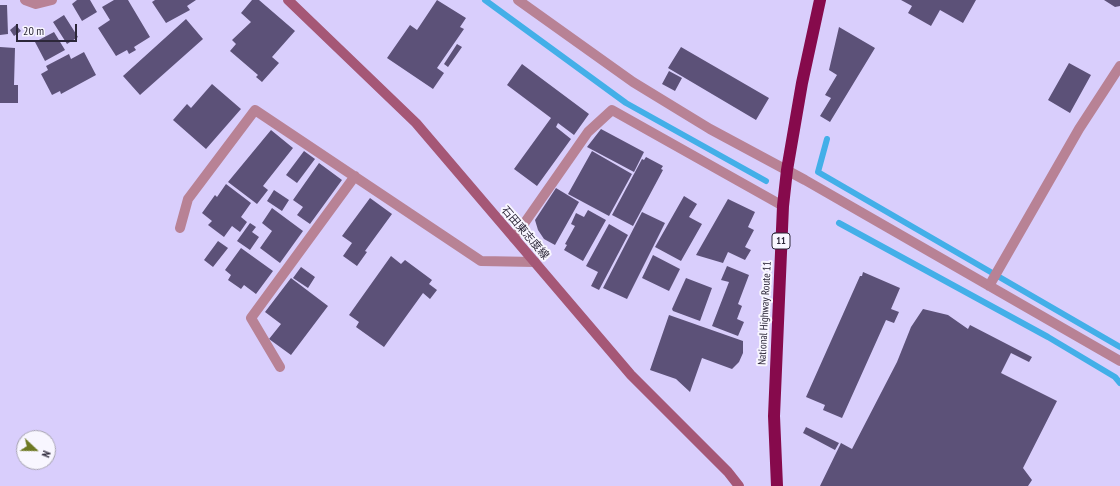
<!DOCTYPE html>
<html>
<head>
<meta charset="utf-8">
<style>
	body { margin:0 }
	#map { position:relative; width:1120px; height:486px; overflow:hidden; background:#d9cefc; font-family:"PT Sans Narrow",sans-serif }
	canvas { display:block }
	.north { position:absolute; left:16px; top:430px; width:40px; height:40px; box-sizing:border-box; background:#f8f6ff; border:1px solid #a6a3b0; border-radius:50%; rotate:112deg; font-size:11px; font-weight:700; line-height:16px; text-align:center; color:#2c2739 }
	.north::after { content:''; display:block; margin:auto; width:14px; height:18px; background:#6d7823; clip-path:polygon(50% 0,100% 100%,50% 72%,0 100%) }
	.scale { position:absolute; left:16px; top:24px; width:61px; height:18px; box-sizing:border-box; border:2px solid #2c2739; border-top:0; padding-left:5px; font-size:12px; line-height:14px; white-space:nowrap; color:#2c2739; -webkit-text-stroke:3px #f8f6ff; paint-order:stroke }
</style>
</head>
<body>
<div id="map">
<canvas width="1120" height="486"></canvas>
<div class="north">N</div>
<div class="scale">20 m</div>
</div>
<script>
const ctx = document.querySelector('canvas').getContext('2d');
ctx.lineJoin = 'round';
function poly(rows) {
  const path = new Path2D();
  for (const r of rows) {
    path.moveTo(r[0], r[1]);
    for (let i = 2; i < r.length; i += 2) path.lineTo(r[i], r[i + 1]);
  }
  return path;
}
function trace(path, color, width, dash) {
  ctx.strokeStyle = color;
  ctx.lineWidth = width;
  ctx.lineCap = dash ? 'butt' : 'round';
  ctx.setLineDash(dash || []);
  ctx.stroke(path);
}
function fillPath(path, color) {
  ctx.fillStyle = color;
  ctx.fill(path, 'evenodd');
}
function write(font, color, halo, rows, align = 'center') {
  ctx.font = font + ' "PT Sans Narrow","Noto Sans JP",sans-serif';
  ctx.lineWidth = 4;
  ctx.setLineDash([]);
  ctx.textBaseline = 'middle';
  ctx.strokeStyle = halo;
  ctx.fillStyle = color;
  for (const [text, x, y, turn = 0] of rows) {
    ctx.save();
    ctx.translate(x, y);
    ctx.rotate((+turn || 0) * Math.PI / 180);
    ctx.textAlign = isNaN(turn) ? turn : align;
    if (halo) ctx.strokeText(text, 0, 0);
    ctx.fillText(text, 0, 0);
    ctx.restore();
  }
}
trace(poly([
	[485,0,626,103,766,181],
	[827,139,818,172,1120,347],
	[839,223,1048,337,1115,377,1120,383]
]), '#43afe8', 6);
fillPath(poly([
	[77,0,90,0,97,12,82,21,72,4],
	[114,0,128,0,150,37,134,47,136,50,129,54,127,50,116,56,98,28,110,20,102,7],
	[155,0,196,0,187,6,190,10,166,23,152,2],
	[252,0,259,0,295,31,272,57,279,63,262,82,256,77,258,75,230,51,236,44,232,40,251,22,241,13],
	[437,0,466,18,460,27,464,29,437,68,444,73,433,89,387,58,410,25,417,30],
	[901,0,976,0,963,23,940,10,931,26,908,13,912,6],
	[1104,0,1120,0,1120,6,1115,7],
	[0,5,7,5,8,34,0,35],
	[64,15,78,37,67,44,53,22],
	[186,19,203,39,140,95,123,76],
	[16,25,21,31,14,36,10,30],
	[839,27,875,48,830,122,820,116,831,98,825,95,837,75,829,70],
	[54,32,65,50,45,61,35,42],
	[457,44,462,47,448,67,444,64],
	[0,47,15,48,14,85,18,85,18,103,0,103],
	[681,47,769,98,756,120,668,68],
	[84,52,96,75,61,94,60,91,52,95,41,74,48,70,46,66,69,54,71,59],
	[1069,63,1091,75,1070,113,1048,100],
	[522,64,589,114,574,135,558,123,556,127,571,139,537,186,514,169,551,118,507,85],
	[669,71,682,78,675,91,662,84],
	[212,84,241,109,206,149,173,120,187,104,191,108],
	[601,129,644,152,634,172,587,147],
	[271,130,293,148,263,186,268,190,257,204,228,182],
	[304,151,315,159,297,183,286,175],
	[592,151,632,174,609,216,568,194],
	[646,157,663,166,661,169,663,170,633,226,612,215,642,159,644,160],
	[319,163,342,180,310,224,297,215,303,207,293,200],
	[226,184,251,203,241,217,247,222,240,232,232,226,224,237,208,225,212,221,202,213,215,195,217,197],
	[556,188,579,202,555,245,544,239,538,230,535,220],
	[274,190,289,200,282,211,267,201],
	[684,196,697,204,689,217,702,224,681,261,655,247],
	[370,198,392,214,365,251,367,252,357,266,343,256,352,243,342,236],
	[728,199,755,212,748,227,754,230,745,247,751,250,745,260,728,252,723,263,696,255],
	[272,208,303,231,280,263,260,248,272,231,262,223],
	[588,210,606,220,583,261,564,250,567,245,565,244,575,226,571,224,576,213,584,217],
	[642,212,665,223,627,299,603,288],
	[250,223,256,227,252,232,259,237,250,250,237,241],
	[609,224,628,235,599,290,591,286,598,272,586,266],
	[218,241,228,248,213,267,204,260],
	[241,248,273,271,256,294,244,285,241,289,228,280,231,275,225,270],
	[653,255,680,269,669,291,642,278],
	[391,256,401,264,405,260,432,280,429,284,437,290,430,299,423,293,384,347,356,327,359,322,349,315],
	[727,266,749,275,738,304,742,306,737,319,744,322,738,336,712,326,729,282,721,280],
	[301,267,315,277,308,288,293,278],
	[863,272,900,288,891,309,899,312,894,323,886,320,842,418,823,410,825,405,806,397,860,276,862,276],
	[291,278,328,306,291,355,269,339,281,324,265,312],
	[686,278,712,288,700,321,673,311,672,309],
	[923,309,948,315,968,329,970,325,1032,357,1029,362,1011,353,1001,373,1057,401,1023,468,1032,480,1028,486,820,486,841,443,852,449,897,362,911,327],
	[669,315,743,341,743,353,739,362,732,369,702,358,690,392,676,379,650,370],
	[806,427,839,443,835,450,803,433]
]), '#5c5178');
trace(poly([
	[25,0,36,4,52,0],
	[518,0,633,82,710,129,805,180,1120,361],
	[180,228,188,199,255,110,481,261,535,262],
	[514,238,588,132,612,110,783,206],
	[989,286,1079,129,1120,66],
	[280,367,251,318,355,176]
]), '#b88295', 10);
trace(poly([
	[288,0,416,123,631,375,728,472,739,486]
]), '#a55776', 10);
trace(poly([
	[777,486,774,416,783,206,787,170,802,83,820,0]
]), '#860a4c', 12);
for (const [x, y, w] of [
	[781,241,18]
]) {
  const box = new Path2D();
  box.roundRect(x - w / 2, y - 8, w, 16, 3);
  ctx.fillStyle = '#f8f6ff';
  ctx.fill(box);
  trace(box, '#2c2739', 1);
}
write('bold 10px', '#2c2739', null, [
	["11",781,241]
]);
write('11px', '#2c2739', '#f8f6ff', [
	["石田東志度線",525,233,49],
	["National Highway Route 11",765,313,-87]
]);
</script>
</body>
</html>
